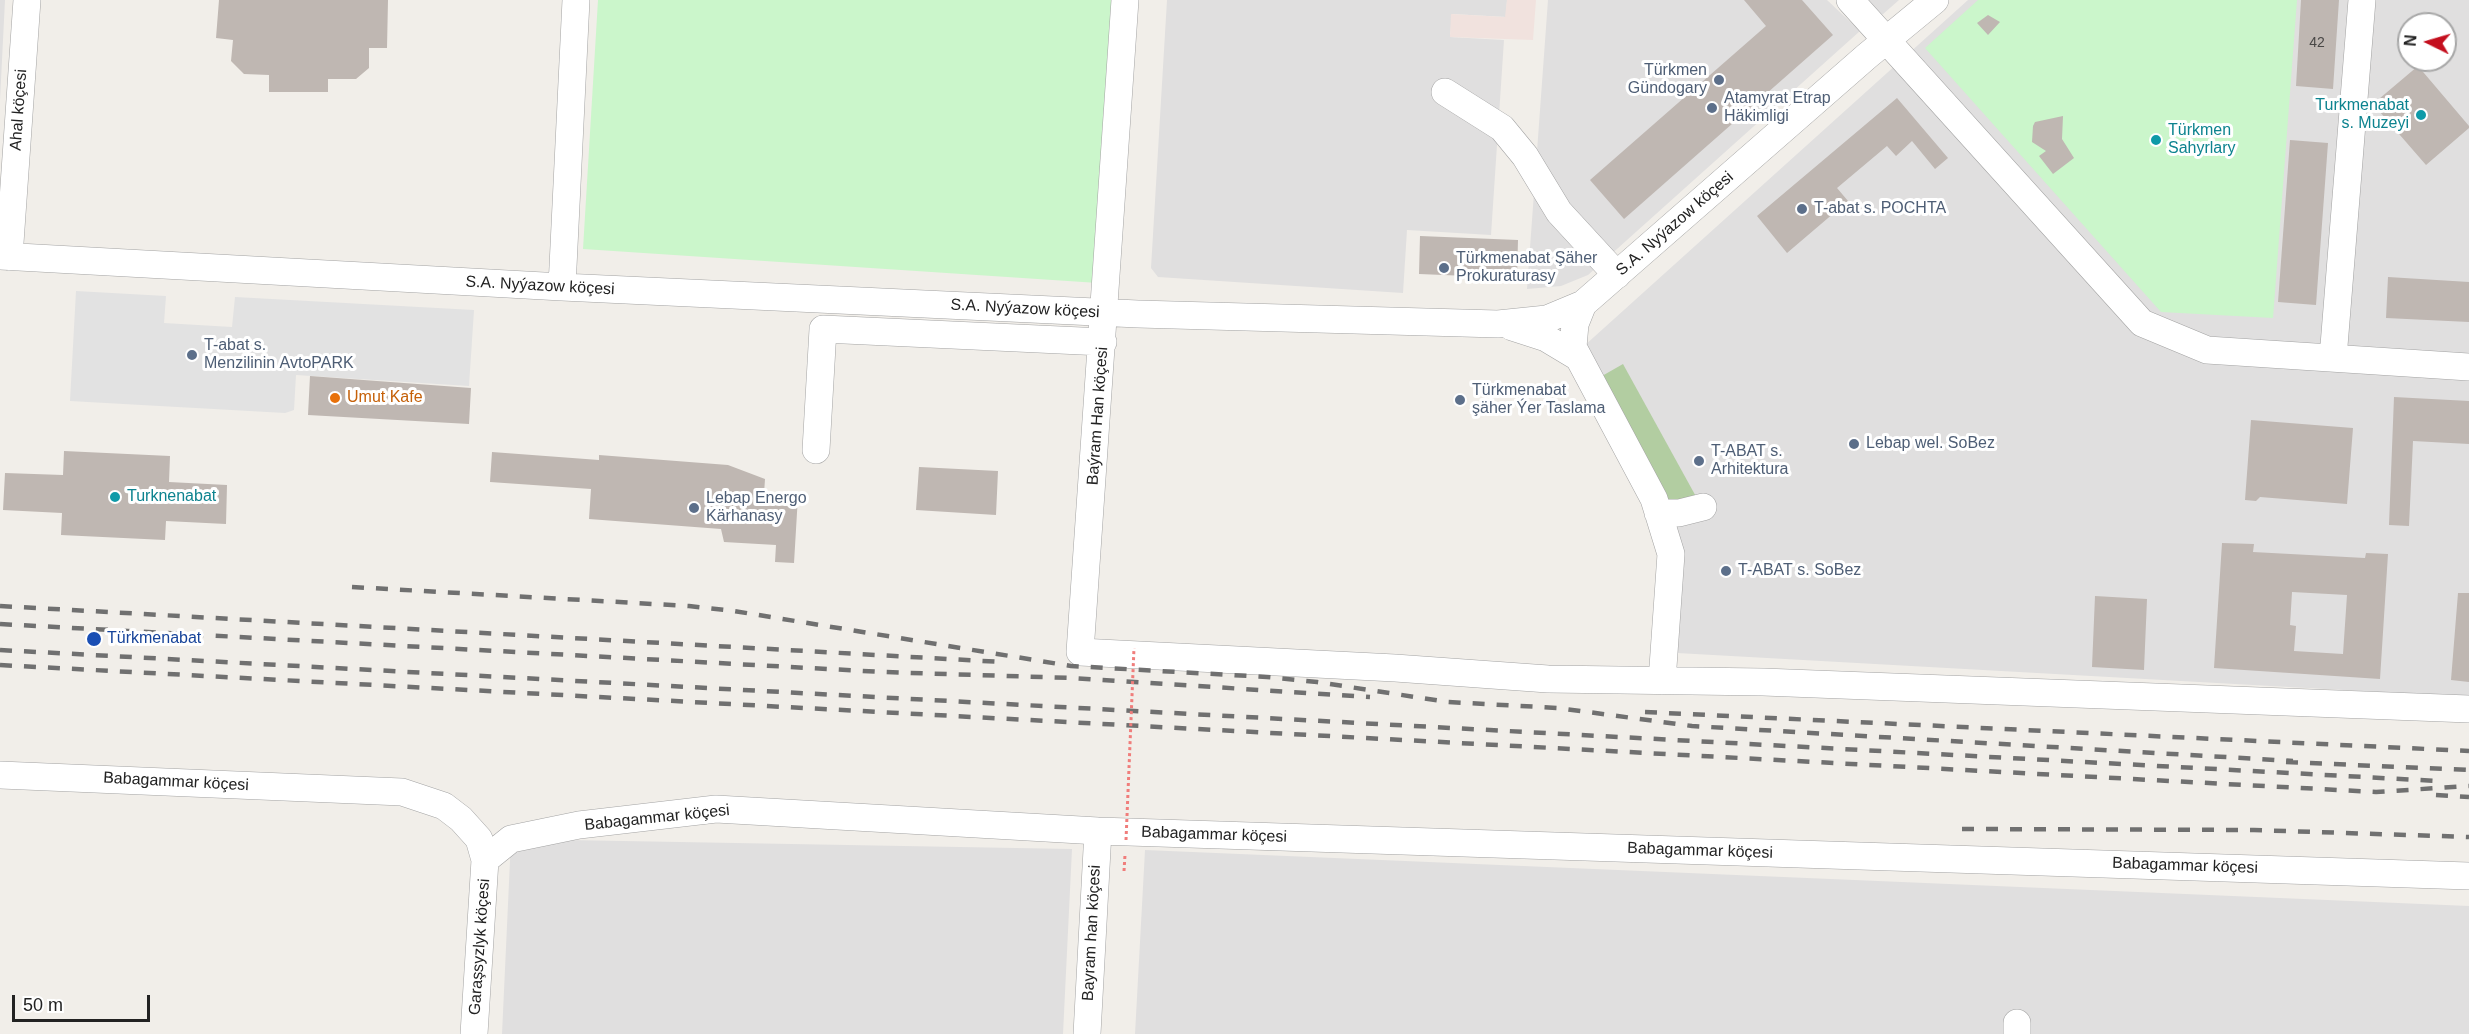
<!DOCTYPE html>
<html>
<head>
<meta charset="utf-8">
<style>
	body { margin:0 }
	#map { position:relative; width:2469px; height:1034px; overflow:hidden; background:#f1eee9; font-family:Arial,sans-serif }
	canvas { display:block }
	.north { position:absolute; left:2397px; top:12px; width:60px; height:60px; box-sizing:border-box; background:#fff; border:2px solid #a7a7a7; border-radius:50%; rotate:275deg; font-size:16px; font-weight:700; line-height:24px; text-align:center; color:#222 }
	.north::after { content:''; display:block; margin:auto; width:21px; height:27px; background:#c40f1e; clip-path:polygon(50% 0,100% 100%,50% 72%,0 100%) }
	.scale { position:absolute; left:12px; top:995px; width:138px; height:27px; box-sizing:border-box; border:3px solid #222; border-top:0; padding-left:8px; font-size:18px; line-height:21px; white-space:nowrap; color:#222; -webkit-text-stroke:4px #fff; paint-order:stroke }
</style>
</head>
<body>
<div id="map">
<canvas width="2469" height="1034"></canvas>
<div class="north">N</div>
<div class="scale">50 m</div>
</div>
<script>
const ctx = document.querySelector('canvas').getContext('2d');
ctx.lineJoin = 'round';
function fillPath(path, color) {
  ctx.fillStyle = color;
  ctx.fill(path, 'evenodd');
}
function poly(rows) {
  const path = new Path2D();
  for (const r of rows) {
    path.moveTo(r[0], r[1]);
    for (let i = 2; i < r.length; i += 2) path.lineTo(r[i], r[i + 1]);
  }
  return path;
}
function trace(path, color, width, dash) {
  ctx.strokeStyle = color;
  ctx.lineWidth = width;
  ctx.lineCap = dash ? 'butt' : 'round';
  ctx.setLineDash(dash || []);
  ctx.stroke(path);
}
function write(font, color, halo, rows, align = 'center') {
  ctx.font = font + ' Arial,sans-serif';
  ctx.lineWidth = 6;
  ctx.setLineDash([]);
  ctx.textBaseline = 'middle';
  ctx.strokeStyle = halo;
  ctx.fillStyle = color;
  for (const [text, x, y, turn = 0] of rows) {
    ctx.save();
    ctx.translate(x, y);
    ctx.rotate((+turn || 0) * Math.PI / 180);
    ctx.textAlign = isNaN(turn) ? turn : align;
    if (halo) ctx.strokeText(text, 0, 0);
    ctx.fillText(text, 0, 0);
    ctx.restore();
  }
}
fillPath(poly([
	[0,0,5,0,0,100],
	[1167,0,1507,0,1506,17,1452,14,1450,37,1504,40,1491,235,1407,230,1403,293,1158,277,1151,268],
	[1548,0,1827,0,1860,31,1588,275,1561,286,1527,289],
	[1867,0,1899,0,1882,15],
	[1968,0,2469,0,2469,697,1677,653,1684,553,1584,346],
	[2409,24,2445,24,2445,60,2409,60],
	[511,839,1072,849,1063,1034,502,1034],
	[1145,850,2469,906,2469,1034,1135,1034]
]), '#e0dfdf');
fillPath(poly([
	[1507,0,1536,0,1533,40,1450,37,1451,14,1505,17]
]), '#f1e2de');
fillPath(poly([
	[1623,364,1699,502,1665,506,1595,380]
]), '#b2cda1');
fillPath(poly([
	[598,0,1116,0,1098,283,583,249],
	[1978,0,2297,0,2273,318,2161,312,1925,48]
]), '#cbf6cb');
fillPath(poly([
	[76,291,166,296,164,323,232,327,235,297,474,310,469,386,296,375,294,410,285,413,70,401]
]), '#e2e2e2');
fillPath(poly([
	[219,0,388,0,387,48,369,48,369,68,356,79,328,79,328,92,269,92,269,75,244,74,231,61,233,40,216,38],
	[1744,0,1802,0,1833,35,1624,219,1590,180,1766,26],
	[2301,0,2339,0,2333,89,2296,86],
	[1988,15,2000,22,1988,35,1977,23],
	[2418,66,2469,126,2469,128,2426,165,2373,104],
	[1897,98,1948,158,1935,169,1912,141,1896,156,1887,146,1837,188,1848,201,1787,253,1757,216],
	[2063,116,2062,139,2074,158,2053,174,2039,156,2046,151,2032,142,2033,126,2035,122],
	[2290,140,2328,143,2316,305,2278,302],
	[1420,236,1518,240,1517,278,1419,274],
	[2388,277,2469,282,2469,322,2386,318],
	[310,376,471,388,469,424,308,415],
	[2394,397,2469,401,2469,444,2413,441,2409,526,2389,525],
	[2251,420,2353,428,2347,504,2260,497,2256,501,2245,500],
	[64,451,170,456,169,482,227,485,226,524,166,521,165,540,61,535,62,513,3,510,5,473,63,475],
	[492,452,599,460,599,455,728,465,765,479,764,494,798,496,794,563,775,562,776,545,724,542,721,529,589,519,591,489,490,482],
	[919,467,998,471,996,515,916,510],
	[2222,543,2254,544,2253,552,2365,558,2366,553,2388,554,2380,679,2214,668],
	[2292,592,2347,595,2343,654,2294,651,2296,626,2290,625],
	[2458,593,2469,593,2469,682,2451,680],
	[2095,596,2147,599,2144,670,2092,667]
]), '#bfb7b2');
const minor = poly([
	[1125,0,1080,652,1395,668,1548,679,1763,682,2469,709],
	[1850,0,2142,323,2207,350,2469,367],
	[1445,92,1502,128,1525,156,1559,212,1617,275],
	[0,256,562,287,1138,314,1498,324,1547,319,1583,304,1867,56,1935,0],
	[9,257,27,0],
	[562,287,576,0],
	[1583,304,1575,324,1573,347,1654,499,1671,554,1662,681],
	[1512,327,1546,338,1576,356],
	[2333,358,2362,0],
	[816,450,823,329,1103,342],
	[1658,513,1679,513,1703,507],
	[0,775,402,792,444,806,461,819,479,839,485,860,474,1034],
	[485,860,511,839,579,825,716,809,1098,831,2469,876],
	[1087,1034,1098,831],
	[2017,1034,2017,1023]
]);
trace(minor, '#a3a3a3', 28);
trace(poly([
	[1124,871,1125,855]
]), '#f07d7b', 3, [3, 3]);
trace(minor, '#fff', 27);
trace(poly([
	[352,587,689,606,734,611,1071,666,1267,677,1317,682,1448,702,1558,708,1692,726,2293,761],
	[0,606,1002,662],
	[0,624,883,672,1071,678,1370,697],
	[0,650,2438,781],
	[0,665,2376,792,2469,786],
	[1645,712,2469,751],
	[2286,762,2469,770],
	[2436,795,2469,797],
	[1962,829,2254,830,2469,837]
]), '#707070', 4.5, [12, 12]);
trace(poly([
	[1126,840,1134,648]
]), '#f07d7b', 3, [3, 3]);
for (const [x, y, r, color] of [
	[1719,80,6,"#5c6f8a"],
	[1712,108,6,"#5c6f8a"],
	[2421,115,6,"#0f9aa8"],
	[2156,140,6,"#0f9aa8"],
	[1802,209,6,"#5c6f8a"],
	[1444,268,6,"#5c6f8a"],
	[192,355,6,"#5c6f8a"],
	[335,398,6,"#e8710a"],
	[1460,400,6,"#5c6f8a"],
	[1854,444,6,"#5c6f8a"],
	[1699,461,6,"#5c6f8a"],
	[115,497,6,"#0f9aa8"],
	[694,508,6,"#5c6f8a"],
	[1726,571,6,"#5c6f8a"],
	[94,639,8,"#1a4fb4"]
]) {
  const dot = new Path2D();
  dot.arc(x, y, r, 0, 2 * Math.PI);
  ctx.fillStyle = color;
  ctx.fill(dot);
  trace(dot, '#fff', 2);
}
write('14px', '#494746', null, [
	["42",2317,43]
]);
write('16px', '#4e5e75', '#fff', [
	["Türkmen",1707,71,"right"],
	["Gündogary",1707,89,"right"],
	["Atamyrat Etrap",1724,99],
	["Häkimligi",1724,117],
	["T-abat s. POCHTA",1814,209],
	["Türkmenabat Şäher",1456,259],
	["Prokuraturasy",1456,277],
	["T-abat s.",204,346],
	["Menzilinin AvtoPARK",204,364],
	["Türkmenabat",1472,391],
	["şäher Ýer Taslama",1472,409],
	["Lebap wel. SoBez",1866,444],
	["T-ABAT s.",1711,452],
	["Arhitektura",1711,470],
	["Lebap Energo",706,499],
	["Kärhanasy",706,517],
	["T-ABAT s. SoBez",1738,571]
], 'left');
write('16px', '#0d838f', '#fff', [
	["Turkmenabat",2409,106,"right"],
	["s. Muzeyi",2409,124,"right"],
	["Türkmen",2168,131],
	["Sahyrlary",2168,149],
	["Turknenabat",127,497]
], 'left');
write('16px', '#222', '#fff', [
	["Ahal köçesi",19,110,-86],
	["S.A. Nyýazow köçesi",1675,224,-41],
	["S.A. Nyýazow köçesi",540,286,3],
	["S.A. Nyýazow köçesi",1025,309,3],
	["Baýram Han köçesi",1098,416,-86],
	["Babagammar köçesi",176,782,3],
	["Babagammar köçesi",657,818,-6],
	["Babagammar köçesi",1214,835,2],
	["Babagammar köçesi",1700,851,2],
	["Babagammar köçesi",2185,866,2],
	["Bayram han köçesi",1092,933,-87],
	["Garaşsyzlyk köçesi",480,947,-86]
]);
write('16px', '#c56008', '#fff', [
	["Umut Kafe",347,398]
], 'left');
write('16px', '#164399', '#fff', [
	["Türkmenabat",107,639]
], 'left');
</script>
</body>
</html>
